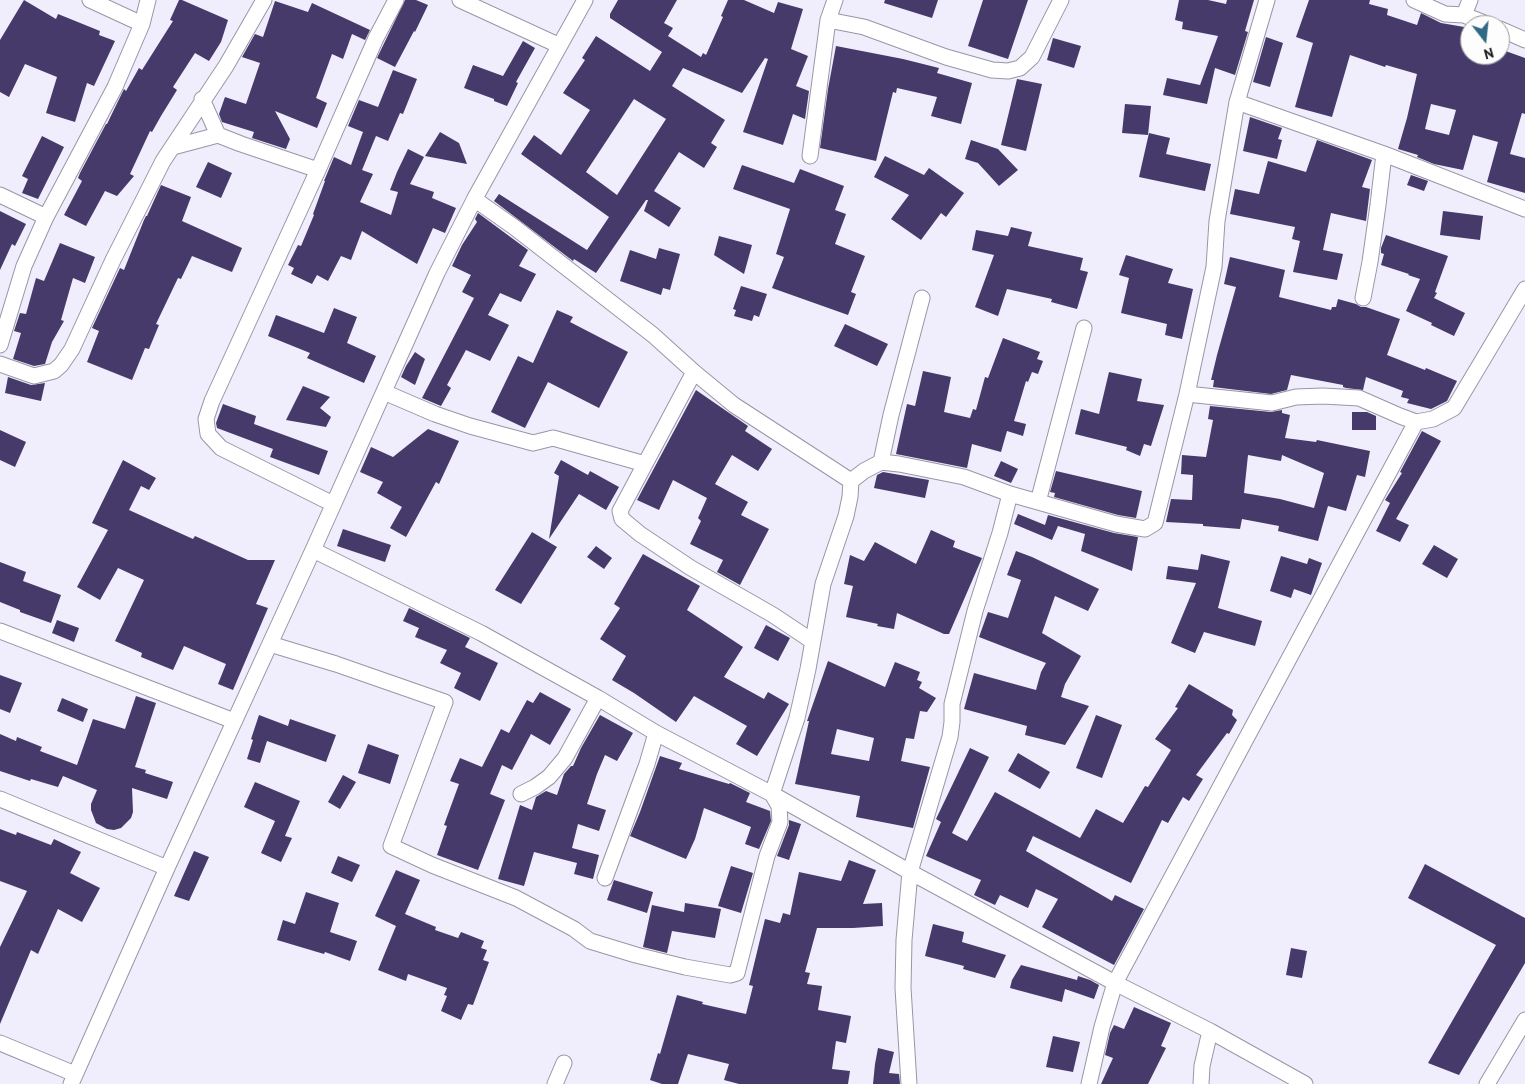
<!DOCTYPE html>
<html>
<head>
<meta charset="utf-8">
<style>
	body { margin:0 }
	#map { position:relative; width:1525px; height:1084px; overflow:hidden; background:#f0edfd; font-family:"PT Sans",sans-serif }
	canvas { display:block }
	.north { position:absolute; left:1460px; top:15px; width:50px; height:50px; box-sizing:border-box; background:#fdfdfd; border:1px solid #9f9fa1; border-radius:50%; rotate:164deg; font-size:14px; font-weight:700; line-height:20px; text-align:center; color:#131217 }
	.north::after { content:''; display:block; margin:auto; width:18px; height:22px; background:#306a83; clip-path:polygon(50% 0,100% 100%,50% 72%,0 100%) }
</style>
</head>
<body>
<div id="map">
<canvas width="1525" height="1084"></canvas>
<div class="north">N</div>
</div>
<script>
const ctx = document.querySelector('canvas').getContext('2d');
ctx.lineJoin = 'round';
function fillPath(path, color) {
  ctx.fillStyle = color;
  ctx.fill(path, 'evenodd');
}
function poly(rows) {
  const path = new Path2D();
  for (const r of rows) {
    path.moveTo(r[0], r[1]);
    for (let i = 2; i < r.length; i += 2) path.lineTo(r[i], r[i + 1]);
  }
  return path;
}
function trace(path, color, width, dash) {
  ctx.strokeStyle = color;
  ctx.lineWidth = width;
  ctx.lineCap = dash ? 'butt' : 'round';
  ctx.setLineDash(dash || []);
  ctx.stroke(path);
}
fillPath(poly([
	[24,0,56,19,58,14,100,31,99,35,115,41,94,86,87,83,75,122,46,113,57,77,25,64,9,97,0,92,0,40],
	[179,0,182,0,228,20,221,42,209,61,195,53,173,87,177,90,161,116,152,132,150,131,130,174,134,176,117,196,105,191,86,226,64,215,82,181,78,178,80,173,106,124,107,124,124,89,126,91,139,68,142,70,173,21,170,20],
	[405,0,416,0,428,5,415,32,414,31,395,67,377,58],
	[618,0,677,0,664,23,673,28,668,36,701,57,703,53,706,55,723,17,721,16,728,0,744,0,774,13,778,2,803,9,791,49,808,56,796,86,809,91,805,119,793,114,783,145,743,132,768,59,765,58,742,93,683,68,672,86,725,120,711,143,717,147,704,168,679,152,654,191,681,208,669,227,644,211,648,200,646,200,596,273,574,259,573,261,494,201,499,194,587,250,609,217,521,154,534,135,561,155,590,110,563,93,585,60,582,58,596,36,650,71,662,52,610,18,610,14],
	[634,99,666,119,617,195,586,172],
	[885,0,938,0,932,18,884,3],
	[983,0,1028,0,1008,59,968,46],
	[1179,0,1208,0,1226,4,1227,0,1254,0,1245,31,1248,32,1235,75,1215,68,1207,104,1163,95,1167,78,1200,85,1218,36,1182,29,1183,22,1175,20],
	[1309,0,1370,0,1369,4,1388,9,1387,15,1417,25,1421,13,1441,23,1470,28,1470,55,1500,55,1500,49,1525,58,1525,114,1522,113,1510,154,1525,158,1525,193,1487,182,1498,142,1473,135,1463,170,1434,164,1417,157,1418,155,1398,149,1407,118,1417,74,1386,65,1385,67,1350,55,1332,117,1295,107,1313,43,1296,37],
	[1431,104,1456,110,1449,135,1425,129],
	[275,1,308,12,312,3,370,30,365,40,352,34,343,59,332,54,316,98,327,103,317,128,275,111,290,139,286,149,252,138,254,132,222,122,219,114,225,97,246,104,260,63,242,57,255,34,263,37],
	[1266,37,1283,43,1270,87,1253,82],
	[1053,38,1081,46,1074,68,1047,60],
	[523,41,535,48,516,82,518,83,507,106,494,101,494,99,464,88,473,65,503,76],
	[836,46,903,59,939,68,937,73,972,83,961,124,931,116,937,97,897,88,896,93,893,92,876,161,820,148,828,89],
	[393,70,417,79,403,114,400,113,388,141,376,136,362,170,373,174,360,202,391,215,398,192,390,190,397,172,408,149,424,157,410,184,434,192,432,198,456,208,445,233,433,228,417,264,362,231,351,260,341,256,328,281,317,275,312,284,291,274,294,268,288,265,298,245,301,246,314,215,313,214,325,181,324,181,334,157,351,165,363,132,348,126,359,100,378,107],
	[1017,79,1042,84,1026,151,1001,145],
	[1125,104,1151,106,1148,135,1122,133],
	[1250,117,1282,128,1278,139,1282,140,1277,159,1243,151],
	[440,132,459,143,467,164,425,156],
	[1149,133,1170,138,1166,154,1211,164,1205,191,1139,177],
	[42,136,64,147,38,199,22,193,28,179,22,176],
	[971,140,998,149,1018,170,999,186,978,163,965,159],
	[1317,140,1372,160,1362,187,1370,189,1366,221,1331,213,1323,250,1343,254,1337,280,1293,272,1300,241,1292,239,1295,227,1230,214,1235,189,1259,194,1268,161,1306,172],
	[885,156,924,175,929,168,964,193,946,217,941,213,921,240,891,219,909,195,874,177],
	[208,162,232,173,221,198,196,187],
	[742,165,794,183,800,169,844,186,835,210,846,214,835,244,865,256,851,292,856,294,848,315,772,288,784,257,776,254,790,209,733,189],
	[1411,175,1428,181,1424,191,1407,185],
	[161,185,191,197,182,221,242,248,232,272,192,256,181,279,178,278,156,324,159,325,149,349,145,348,132,380,87,362,99,331,92,328,120,268,124,270,144,220,146,216,147,216],
	[0,211,26,224,15,246,12,244,0,270],
	[1443,211,1483,216,1480,240,1440,235],
	[478,213,528,250,519,266,536,274,521,302,500,293,488,315,509,325,490,361,466,350,447,385,451,388,441,406,422,398,474,298,462,292,471,275,452,266,462,245,477,222,475,219],
	[1011,227,1032,232,1028,246,1083,258,1080,270,1088,272,1077,309,1051,302,1052,299,1007,289,998,316,975,307,994,255,972,250,976,230,1008,236],
	[1386,235,1448,256,1435,292,1437,293,1434,298,1465,313,1454,336,1431,325,1432,323,1406,311,1420,279,1408,275,1409,274,1381,265,1384,254,1381,253,1381,248],
	[719,236,752,245,744,274,714,255],
	[60,243,95,257,85,283,73,278,61,320,64,321,52,342,45,364,34,366,13,359,21,333,14,331,20,313,26,314,36,278,44,281],
	[659,248,680,254,670,290,663,288,661,295,620,281,630,250,656,259],
	[1126,255,1173,269,1168,283,1193,289,1182,339,1165,335,1167,324,1121,313,1129,278,1119,275],
	[1230,257,1285,270,1279,297,1331,310,1332,307,1336,307,1338,299,1356,304,1361,307,1366,307,1400,319,1387,355,1425,370,1426,368,1457,381,1447,401,1431,409,1407,403,1409,399,1401,397,1403,391,1366,377,1363,390,1346,388,1343,387,1343,385,1291,375,1287,390,1271,394,1213,387,1214,380,1211,380,1217,355,1236,287,1224,284],
	[741,286,767,294,759,317,754,315,752,321,734,316,736,310,733,309],
	[334,308,357,317,347,343,376,356,364,383,307,358,310,353,268,336,276,315,324,333],
	[557,310,573,317,570,322,628,352,599,408,548,382,525,428,491,412,518,356,533,363],
	[845,324,888,344,877,366,834,346],
	[1003,338,1040,352,1037,359,1043,361,1038,374,1032,372,1028,382,1026,381,1014,421,1026,424,1023,436,1007,431,1001,452,972,444,967,468,896,454,907,404,915,406,923,371,951,377,944,412,970,418,973,409,976,410,985,377,988,378],
	[415,352,425,359,415,385,401,377,406,366],
	[1109,372,1142,379,1137,401,1164,405,1151,446,1144,444,1140,456,1126,450,1127,447,1075,434,1081,409,1099,414],
	[8,377,31,385,45,383,41,401,5,393],
	[303,386,330,397,320,408,331,417,326,427,286,420],
	[696,390,748,426,745,431,772,449,758,471,732,455,715,484,748,502,741,515,769,529,740,585,717,572,723,560,690,544,701,521,698,518,707,498,673,480,659,510,637,500],
	[223,404,256,416,254,424,328,451,319,475,270,457,273,449,217,428,216,423],
	[1210,406,1271,412,1282,410,1282,413,1290,415,1285,438,1316,442,1317,440,1370,451,1365,477,1357,475,1346,511,1328,506,1318,541,1278,531,1279,526,1242,519,1240,529,1203,526,1203,524,1166,522,1171,499,1192,500,1193,475,1181,474,1182,455,1206,457,1213,420,1208,419],
	[1248,455,1281,461,1282,455,1324,473,1314,508,1280,499,1244,493],
	[1352,412,1367,412,1376,416,1376,430,1352,430],
	[428,429,459,441,439,484,436,482,406,537,390,528,402,507,377,493,383,482,360,472,371,447,393,457],
	[0,430,26,442,15,467,0,460],
	[1422,431,1441,441,1396,519,1409,525,1400,542,1376,531,1390,503,1385,500,1402,473,1400,472],
	[123,460,156,478,149,490,141,486,129,510,193,539,195,536,248,560,275,560,256,604,268,608,233,690,218,684,226,664,184,646,173,670,141,657,142,653,115,641,144,580,118,568,100,600,77,587,108,530,92,523],
	[561,460,588,475,590,471,619,487,606,510,579,494,549,539,559,476,554,473],
	[1001,461,1018,469,1011,483,994,476],
	[1056,471,1142,491,1136,518,1118,515,1054,497,1055,493,1050,492],
	[883,472,929,480,925,498,874,488,877,475],
	[1018,514,1045,525,1048,515,1114,533,1138,537,1132,571,1081,551,1085,534,1058,526,1052,540,1014,524],
	[343,529,391,545,385,562,337,546],
	[931,530,955,541,953,547,982,558,949,634,944,634,897,613,894,629,877,626,878,624,846,617,853,586,844,584,850,555,864,561,875,542,916,564],
	[532,532,557,547,521,604,495,590],
	[1434,545,1458,559,1447,578,1422,564],
	[596,546,612,558,604,569,587,557],
	[1016,551,1032,557,1099,589,1088,611,1055,596,1042,633,1081,656,1065,684,1061,697,1089,706,1065,745,1025,735,1027,726,964,709,974,673,1036,690,1041,672,1046,663,979,637,988,612,1008,618,1021,580,1007,575],
	[643,554,700,586,687,610,743,647,724,677,764,699,768,692,789,704,757,756,736,744,747,726,694,696,676,722,634,693,612,680,626,656,600,639,620,608,614,604],
	[1201,554,1230,561,1218,608,1262,621,1255,646,1204,632,1195,653,1171,643,1196,583,1166,579,1168,566,1198,570],
	[1281,556,1307,564,1309,558,1322,563,1311,595,1294,589,1291,598,1270,591],
	[0,562,26,572,23,581,61,595,51,623,20,612,20,610,0,602],
	[409,608,470,638,465,647,498,663,480,701,454,688,461,673,440,663,447,650,415,637,419,628,403,621],
	[57,620,79,628,74,642,52,633],
	[766,625,790,638,778,661,754,648],
	[828,661,885,687,895,662,920,672,917,680,922,682,919,688,936,698,927,712,920,711,914,739,906,738,901,761,930,767,913,828,856,817,860,796,795,784,809,721,807,721],
	[837,729,874,738,869,761,831,754],
	[0,675,22,683,10,713,0,709],
	[1189,684,1233,710,1232,715,1237,720,1229,734,1227,733,1196,775,1203,779,1189,801,1183,797,1168,823,1162,820,1131,883,1033,836,1026,851,1112,901,1115,895,1144,909,1114,965,1042,927,1058,899,1036,889,1028,908,1000,895,995,905,974,895,981,880,926,856,941,822,936,819,970,748,989,757,952,833,967,841,995,792,1080,838,1096,809,1123,823,1145,786,1148,787,1171,750,1155,739,1178,708,1175,707],
	[540,692,571,709,550,745,531,734,512,770,502,765,490,794,505,800,478,870,437,855,447,826,444,825,459,784,450,781,460,758,482,767,501,729,509,733,527,700,533,703],
	[136,696,156,703,135,767,146,770,145,773,173,782,167,799,132,788,133,812,131,818,121,828,114,830,107,829,96,823,91,810,91,804,97,790,63,776,58,787,31,779,30,781,0,771,0,734,16,741,17,737,42,747,40,751,77,765,93,719,125,729],
	[62,698,88,709,83,722,57,711],
	[259,715,288,726,290,719,336,735,326,762,267,741,260,763,247,759,253,740,251,739],
	[600,715,633,733,617,761,605,755,597,774,587,804,606,810,599,831,578,824,572,848,599,855,593,879,574,874,577,863,534,852,524,886,498,879,520,805,532,810,536,797,546,791,557,795,564,774,571,766,573,766,581,748],
	[1096,715,1122,725,1102,778,1076,768],
	[368,744,399,755,390,784,358,773],
	[1018,753,1050,772,1040,789,1008,771],
	[660,756,682,763,679,769,729,784,730,783,750,793,746,802,770,811,771,821,759,849,745,844,751,827,704,808,695,839,686,859,630,836,640,812],
	[343,775,356,782,340,809,328,802],
	[255,782,300,801,285,836,292,838,281,862,261,853,275,821,244,807],
	[789,820,801,824,789,860,777,856,789,825],
	[0,829,16,835,17,832,51,845,54,839,81,852,70,873,100,888,82,922,58,909,38,954,31,950,0,1024,0,947,27,891,0,881],
	[194,851,209,857,189,901,174,896],
	[338,856,360,865,352,882,331,873],
	[849,860,876,870,863,904,882,903,883,926,853,928,817,928,805,972,810,973,807,984,822,986,818,1010,851,1016,846,1043,836,1041,832,1069,850,1071,848,1084,739,1084,724,1080,729,1064,688,1054,678,1084,662,1084,650,1080,658,1053,660,1054,677,995,703,1002,702,1004,746,1014,753,986,749,985,765,919,780,923,783,913,790,915,799,872,841,881],
	[1425,864,1525,918,1525,963,1459,1075,1428,1063,1496,945,1408,898],
	[731,866,753,873,741,913,718,906],
	[396,870,420,880,405,914,436,927,435,930,458,938,461,932,484,941,481,948,487,950,483,960,489,962,473,1005,468,1004,461,1020,441,1011,447,996,444,995,447,988,408,974,406,981,378,970,396,926,375,916],
	[614,880,653,892,647,913,607,900],
	[306,892,339,903,330,932,357,941,350,961,325,952,324,954,277,940,283,920,295,924],
	[685,903,721,909,715,938,672,931,667,953,643,947,652,905,684,912],
	[933,924,964,932,962,942,1006,955,995,978,963,969,964,966,925,956],
	[1291,948,1307,951,1302,978,1286,975],
	[1021,965,1077,980,1078,976,1090,980,1099,985,1094,999,1065,989,1062,1002,1010,988,1012,980],
	[1134,1007,1171,1023,1161,1046,1166,1048,1148,1084,1101,1084,1113,1058,1105,1055,1110,1033,1114,1025,1124,1029],
	[1053,1036,1080,1042,1073,1072,1046,1067],
	[878,1048,894,1052,889,1073,899,1074,900,1084,873,1084,875,1064]
]), '#463a6a');
const minor = poly([
	[90,0,142,24],
	[460,0,558,45],
	[1414,0,1445,14,1464,15,1489,25],
	[1464,15,1470,0],
	[828,20,864,27,946,57,992,70,1008,71,1020,68,1032,57,1061,0],
	[1500,29,1525,40],
	[202,99,218,135],
	[1237,102,1384,154,1525,209],
	[173,147,218,135,241,144,318,170],
	[810,156,828,20,835,0],
	[0,195,46,217],
	[475,198,480,203,514,227,653,335,694,372,734,405,851,481],
	[1363,298,1370,262,1378,205,1384,154],
	[0,345,24,266,46,217,115,87,142,24,148,0],
	[0,364,34,376,54,371,61,365,72,349,113,260,163,161,226,66,264,0],
	[694,372,620,511,622,519,640,534,691,568,773,615,812,641],
	[384,392,435,414,470,426,533,443,553,438,645,464],
	[1187,394,1272,403,1296,397,1323,396,1359,398,1400,416,1416,422,1433,419,1454,408,1525,289],
	[881,462,891,415,922,298],
	[1038,502,1084,328],
	[333,504,221,448,208,434,206,419,212,401,318,170,376,38,396,0],
	[313,550,481,633,598,698,656,733,772,794,910,872,1115,983,1210,1031,1305,1084],
	[0,631,234,721],
	[270,644,336,664,445,702,391,846,432,865,516,898,574,929,590,941,636,955,685,967,730,975,737,973,767,856,780,822,779,806,772,794,797,718,808,669,823,584,846,516,850,497,851,481,864,471,881,462,899,464,964,477,1010,494,1116,524,1145,529,1155,523,1187,394,1214,267,1217,221,1237,102,1267,0],
	[521,794,535,787,549,777,565,758,598,698],
	[0,799,167,868],
	[605,878,647,764,656,733],
	[0,1043,75,1074],
	[71,1084,167,868,313,550,437,273,475,198,585,0],
	[555,1084,564,1063],
	[909,1084,903,988,904,940,910,872,950,737,952,722,952,704,975,611,1000,533,1010,494],
	[1089,1084,1102,1027,1115,983,1416,422],
	[1201,1084,1202,1066,1210,1031],
	[1487,1084,1525,1020]
]);
trace(minor, '#9996a4', 17);
trace(minor, '#fff', 15);
</script>
</body>
</html>
